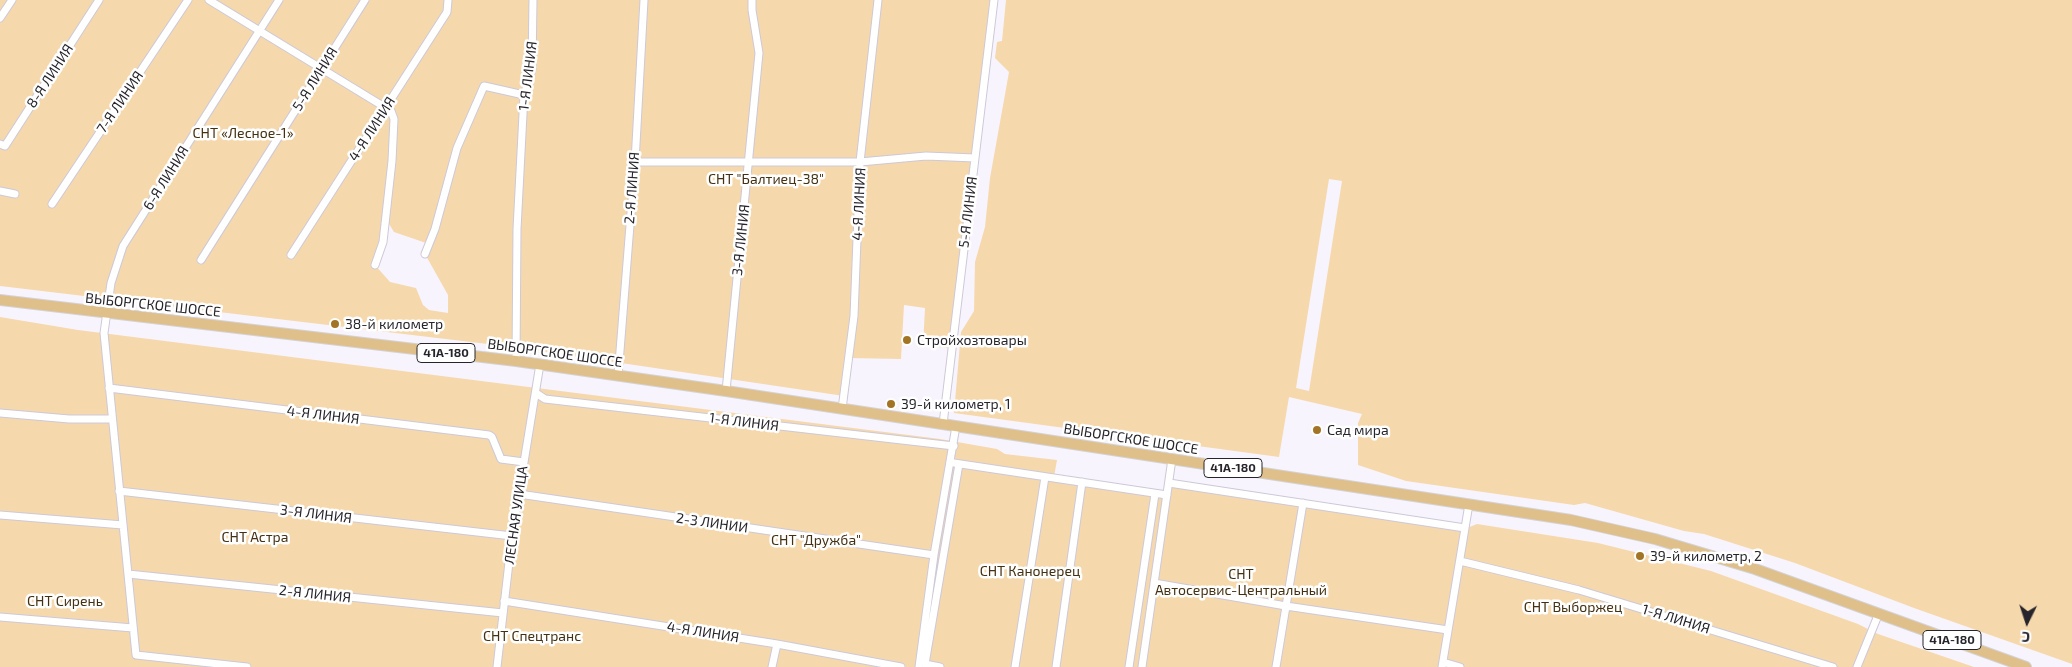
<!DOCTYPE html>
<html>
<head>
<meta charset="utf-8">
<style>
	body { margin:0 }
	#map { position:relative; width:2072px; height:667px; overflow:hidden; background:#f7f4fe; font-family:"Exo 2",sans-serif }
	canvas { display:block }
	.north { position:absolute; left:2002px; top:597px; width:50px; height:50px; -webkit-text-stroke:4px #fff; paint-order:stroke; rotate:184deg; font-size:14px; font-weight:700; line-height:20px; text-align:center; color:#27252b }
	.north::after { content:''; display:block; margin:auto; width:18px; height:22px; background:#27252b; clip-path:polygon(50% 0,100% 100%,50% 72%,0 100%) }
</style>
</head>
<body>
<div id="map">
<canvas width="2072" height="667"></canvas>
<div class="north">С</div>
</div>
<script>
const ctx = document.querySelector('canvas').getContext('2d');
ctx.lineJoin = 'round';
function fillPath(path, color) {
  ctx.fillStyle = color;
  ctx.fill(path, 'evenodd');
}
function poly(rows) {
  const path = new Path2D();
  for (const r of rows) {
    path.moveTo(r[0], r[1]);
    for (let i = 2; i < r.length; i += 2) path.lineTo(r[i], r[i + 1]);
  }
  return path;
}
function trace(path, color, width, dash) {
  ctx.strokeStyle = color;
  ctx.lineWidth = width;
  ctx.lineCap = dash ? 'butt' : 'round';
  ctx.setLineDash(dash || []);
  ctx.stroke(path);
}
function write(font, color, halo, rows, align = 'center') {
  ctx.font = font + ' "Exo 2",sans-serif';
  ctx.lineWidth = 5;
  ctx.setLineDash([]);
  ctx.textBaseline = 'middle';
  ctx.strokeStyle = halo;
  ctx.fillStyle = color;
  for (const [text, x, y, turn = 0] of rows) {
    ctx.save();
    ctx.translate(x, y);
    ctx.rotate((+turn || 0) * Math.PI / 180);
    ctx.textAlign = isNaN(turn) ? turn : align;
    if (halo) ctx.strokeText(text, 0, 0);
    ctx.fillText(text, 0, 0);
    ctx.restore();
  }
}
fillPath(poly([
	[0,0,994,0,952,348,923,346,925,308,904,305,901,359,849,358,844,396,513,347,0,286],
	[386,219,394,232,429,244,425,254,448,295,448,313,429,310,423,305,416,288,390,282,375,265],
	[1006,0,2072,0,2072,664,1914,608,1795,563,1704,534,1684,531,1585,503,1574,505,1406,481,1358,465,1358,423,1362,414,1289,397,1279,457,954,413,961,332,974,311,975,262,985,227,990,178,1009,72,995,58,997,42,1002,41],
	[1329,179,1342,181,1309,391,1296,388],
	[0,317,78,330,940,439,997,449,1005,454,1057,460,1054,477,1166,496,1169,485,1467,528,1477,524,1598,543,1711,571,1858,624,1878,634,1974,667,0,667]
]), '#f6d8ad');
const minor = poly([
	[209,0,391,111,394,119,392,161,383,242,375,265],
	[0,18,12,0],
	[0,144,5,146,99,0],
	[635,162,860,162,926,156,975,158],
	[0,191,15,194],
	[52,204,188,0],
	[425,254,435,229,457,148,484,86,524,95],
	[291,255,447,12,448,0],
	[201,260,365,0],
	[516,361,517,229,524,95,532,69,533,0],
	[618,376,635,162,644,0],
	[109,388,489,435,492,437,501,459,524,462],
	[726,391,759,53,752,10,752,0],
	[536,393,545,399,954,446],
	[842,409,854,316,860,162,878,0],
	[0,413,69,419,112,419],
	[943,424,994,0],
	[954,463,1167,495],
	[1169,483,1465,528],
	[119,491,512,536],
	[519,494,934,555],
	[0,515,123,525],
	[1460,561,1579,590,1833,667],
	[128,574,503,613],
	[1154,583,1286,606,1448,630],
	[504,601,777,644,901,667],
	[0,617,133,628],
	[1443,662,1460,667],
	[247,667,136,655,104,333,111,283,123,246,279,0],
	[497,667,512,536,540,364],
	[772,667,777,644],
	[919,667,934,555,956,426],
	[940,667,925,664,959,464],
	[1015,667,1045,477],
	[1056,667,1082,482],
	[1129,667,1155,494],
	[1142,667,1172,459],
	[1276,667,1303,503],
	[1442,667,1469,504],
	[1857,667,1879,613]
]);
const primary = poly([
	[0,300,516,361,726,391,1571,520,1655,539,1755,569,2026,667]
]);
trace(minor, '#cdc9d8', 9);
trace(primary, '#d4d3d5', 12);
trace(minor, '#fff', 7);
trace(primary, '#dfbf8a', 10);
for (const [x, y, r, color] of [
	[335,324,5,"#a27426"],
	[907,340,5,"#a27426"],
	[891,404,5,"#a27426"],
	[1317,430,5,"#a27426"],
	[1640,556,5,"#a27426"]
]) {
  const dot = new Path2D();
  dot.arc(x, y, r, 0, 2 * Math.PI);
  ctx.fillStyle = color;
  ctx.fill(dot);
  trace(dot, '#fff', 2);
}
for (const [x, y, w] of [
	[446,353,58],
	[1233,468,58],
	[1952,640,58]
]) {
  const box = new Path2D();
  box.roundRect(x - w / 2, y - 9.5, w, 19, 4);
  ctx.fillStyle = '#fff';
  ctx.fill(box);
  trace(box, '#27252b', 1);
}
write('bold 12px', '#27252b', null, [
	["41А-180",446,353],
	["41А-180",1233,468],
	["41А-180",1952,640]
]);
write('14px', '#27252b', '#fff', [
	["8-Я ЛИНИЯ",50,76,-57],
	["1-Я ЛИНИЯ",528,76,-83],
	["5-Я ЛИНИЯ",315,79,-58],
	["7-Я ЛИНИЯ",120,102,-56],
	["4-Я ЛИНИЯ",372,129,-57],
	["6-Я ЛИНИЯ",166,178,-58],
	["2-Я ЛИНИЯ",632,188,-86],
	["4-Я ЛИНИЯ",859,204,-87],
	["5-Я ЛИНИЯ",968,212,-83],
	["3-Я ЛИНИЯ",741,240,-84],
	["ВЫБОРГСКОЕ ШОССЕ",153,305,6],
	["ВЫБОРГСКОЕ ШОССЕ",555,353,8],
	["4-Я ЛИНИЯ",323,415,7],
	["1-Я ЛИНИЯ",744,422,7],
	["ВЫБОРГСКОЕ ШОССЕ",1131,439,9],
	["3-Я ЛИНИЯ",316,514,7],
	["ЛЕСНАЯ УЛИЦА",516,515,-82],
	["2-3 ЛИНИИ",712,523,8],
	["2-Я ЛИНИЯ",315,594,6],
	["1-Я ЛИНИЯ",1676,619,17],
	["4-Я ЛИНИЯ",703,632,9]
]);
write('14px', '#443113', '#fff', [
	["СНТ «Лесное-1»",243,133],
	["СНТ \"Балтиец-38\"",766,179],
	["СНТ Астра",255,537],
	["СНТ \"Дружба\"",816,540],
	["СНТ Канонерец",1030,571],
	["СНТ",1241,574],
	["Автосервис-Центральный",1241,590],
	["СНТ Сирень",65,601],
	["СНТ Выборжец",1573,607],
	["СНТ Спецтранс",532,636]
]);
write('14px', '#27252b', '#fff', [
	["38-й километр",345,324],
	["Стройхозтовары",917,340],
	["39-й километр, 1",901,404],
	["Сад мира",1327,430],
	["39-й километр, 2",1650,556]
], 'left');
</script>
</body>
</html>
